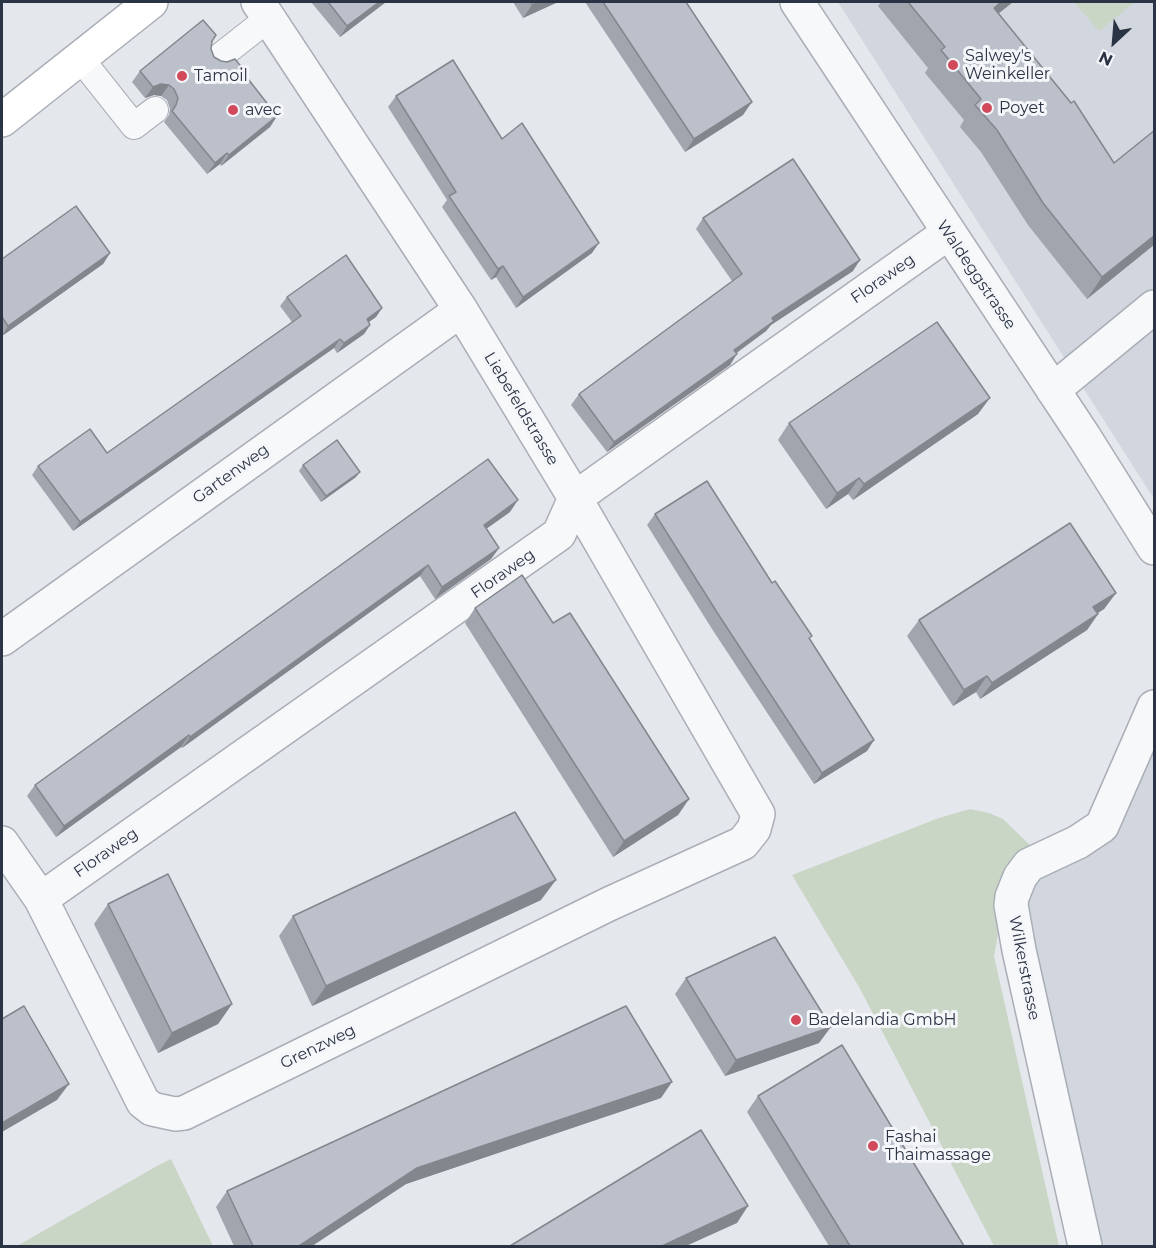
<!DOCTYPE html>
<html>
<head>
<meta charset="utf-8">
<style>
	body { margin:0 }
	#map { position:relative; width:1156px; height:1248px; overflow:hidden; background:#e4e7ec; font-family:Montserrat,sans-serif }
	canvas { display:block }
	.frame { position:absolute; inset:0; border:3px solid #2b3445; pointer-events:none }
	.north { position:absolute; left:1084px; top:12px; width:60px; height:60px; -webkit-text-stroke:4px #f4f6f9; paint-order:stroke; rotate:206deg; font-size:16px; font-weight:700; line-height:24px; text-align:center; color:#2b3445 }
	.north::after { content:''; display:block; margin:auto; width:21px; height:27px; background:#2b3445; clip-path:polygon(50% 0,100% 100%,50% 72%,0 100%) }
</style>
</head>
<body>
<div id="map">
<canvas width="1156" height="1248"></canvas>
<div class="frame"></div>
<div class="north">N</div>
</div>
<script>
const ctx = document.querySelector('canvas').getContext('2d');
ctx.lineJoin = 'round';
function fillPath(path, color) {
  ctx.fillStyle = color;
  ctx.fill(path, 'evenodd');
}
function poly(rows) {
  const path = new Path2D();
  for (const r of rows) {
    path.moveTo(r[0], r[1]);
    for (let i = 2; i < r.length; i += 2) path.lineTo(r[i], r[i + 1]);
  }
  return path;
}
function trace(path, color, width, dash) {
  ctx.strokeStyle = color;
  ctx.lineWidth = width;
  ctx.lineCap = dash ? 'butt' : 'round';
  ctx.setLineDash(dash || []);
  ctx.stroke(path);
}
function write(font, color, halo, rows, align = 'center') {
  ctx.font = font + ' Montserrat,sans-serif';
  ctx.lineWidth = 6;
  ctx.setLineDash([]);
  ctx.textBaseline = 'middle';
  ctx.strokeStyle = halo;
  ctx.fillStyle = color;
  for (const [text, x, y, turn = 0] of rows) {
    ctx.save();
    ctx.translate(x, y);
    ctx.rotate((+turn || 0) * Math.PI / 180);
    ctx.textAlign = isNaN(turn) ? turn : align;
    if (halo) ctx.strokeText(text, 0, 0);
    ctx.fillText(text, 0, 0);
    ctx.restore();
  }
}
fillPath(poly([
	[838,2,1154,2,1154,499],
	[1154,736,1154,1246,1101,1246,1025,912,1029,889]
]), '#d2d6de');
fillPath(poly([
	[1074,2,1135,2,1099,31],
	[970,809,989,813,1003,819,1035,850,1008,879,994,956,1059,1246,994,1246,859,987,792,875,939,818],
	[171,1159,213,1246,17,1246,157,1166]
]), '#c9d6c5');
const lane = poly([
	[80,58,134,126,155,110],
	[218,58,269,18]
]);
const street = poly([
	[797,2,1085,438,1154,548],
	[1053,390,1154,307],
	[2,639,461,310],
	[2,843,41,899,143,1102,152,1109,175,1114,184,1113,609,904,743,843,754,829,758,814,575,498,461,310,258,2],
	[41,899,559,534,575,498,948,233],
	[1085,1246,1019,950,1011,905,1012,897,1020,877,1029,865,1078,842,1102,826,1154,707]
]);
const secondary = poly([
	[2,120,151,2]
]);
trace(lane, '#a9aeb7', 28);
trace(street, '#a9aeb7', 36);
trace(secondary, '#a9aeb7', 36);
trace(lane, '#f7f8fa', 26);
trace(street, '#f7f8fa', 33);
trace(secondary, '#fff', 33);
fillPath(poly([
	[311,2,386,2,340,37],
	[513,2,558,2,523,18],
	[585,2,686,2,743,115,685,152],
	[881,2,1013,2,998,13,1114,163,1155,130,1155,244,1087,299,1028,225,981,152,960,127,964,120,925,73,928,68,878,6],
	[212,41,211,49,214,57,246,76,277,116,270,127,221,166,220,164,207,174,164,122,169,115,170,109,167,100,161,96,154,95,145,98,132,82,140,71],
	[396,96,502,139,592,253,516,308,496,277,491,280,442,207,447,200,388,107],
	[703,218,853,271,771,325,766,331,737,353,730,365,607,452,571,405,579,394,732,281,696,229],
	[110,253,103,264,2,336,2,259],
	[287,297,382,308,376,317,369,322,370,325,364,334,337,353,334,348,73,531,32,475,38,466,107,453,292,322,280,306],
	[978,414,853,500,848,494,826,509,778,440,789,423],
	[303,465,356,477,321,502,299,471],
	[510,512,486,529,499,548,491,559,435,599,420,576,182,748,181,747,56,837,27,796,35,785],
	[655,514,772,583,810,639,874,740,867,751,814,784,712,629,647,525],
	[1116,593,1104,609,1098,613,1098,614,1087,630,980,699,976,692,953,706,907,636,919,620],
	[475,608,553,623,689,799,678,815,613,857,465,623],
	[541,900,312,1006,279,936,293,916],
	[108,904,232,1004,218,1024,158,1053,94,924],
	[686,978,819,1043,725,1076,675,994],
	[758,1096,964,1246,829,1246,747,1112],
	[661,1098,406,1184,312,1246,234,1246,216,1207,227,1191]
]), '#a1a5ae');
fillPath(poly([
	[379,2,386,2,340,37,347,26],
	[539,2,558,2,523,18,532,5],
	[1001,2,1013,2,978,30,994,8],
	[161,84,169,85,161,96,154,95,145,98,153,87],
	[752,102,743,115,685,152,694,139],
	[277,116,270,127,221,166,229,155],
	[227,153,220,164,207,174,215,163],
	[1155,235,1155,244,1087,299,1102,277],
	[599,243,592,253,516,308,523,297],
	[110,253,103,264,2,336,8,326],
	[860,260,853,271,771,325,766,331,726,360,734,350,772,318],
	[503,266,496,277,491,280,498,269],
	[382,308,376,317,360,328,367,319],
	[370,325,364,334,337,353,344,343],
	[340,339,334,348,73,531,80,522],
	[737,354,730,365,607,452,614,442],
	[990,398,978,414,853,500,864,484],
	[360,472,356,477,321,502,326,496],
	[859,478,848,494,826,509,837,493],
	[518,500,510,512,476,536,484,525],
	[499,548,491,559,435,599,442,587],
	[428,565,420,576,182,748,190,737],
	[1116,593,1104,609,1082,623,1093,607],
	[1098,614,1087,630,980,699,992,683],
	[987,676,976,692,953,706,964,690],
	[189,735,181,747,56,837,64,826],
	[874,740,867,751,814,784,822,773],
	[689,799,678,815,613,857,624,841],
	[556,880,541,900,312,1006,326,986],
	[232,1004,218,1024,158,1053,172,1033],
	[831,1027,819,1043,725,1076,736,1060],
	[672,1082,661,1098,406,1184,312,1246,299,1246,417,1168],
	[69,1084,57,1100,2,1132,2,1123],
	[748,1206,737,1223,686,1246,662,1246]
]), '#83868d');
const building = poly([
	[328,2,379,2,347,26,328,2],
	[531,2,539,2,532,5,531,2],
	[603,2,686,2,752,102,694,139,603,2],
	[908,2,1001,2,994,8,1071,103,1074,101,1114,163,1155,130,1155,235,1102,277,1043,203,997,130,975,105,981,99,941,50,945,47,908,2],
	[203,20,216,35,212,41,211,49,214,57,221,61,227,62,235,59,247,74,245,75,277,116,229,155,227,153,215,163,172,111,176,105,178,98,174,89,169,85,161,84,153,87,140,71,203,20],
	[453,60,502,139,522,123,599,243,523,297,503,266,498,269,449,196,456,192,396,96,453,60],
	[793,159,860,260,772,318,774,321,734,350,737,354,614,442,579,394,742,274,703,218,793,159],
	[76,206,110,253,8,326,2,317,2,259,76,206],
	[346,255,382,308,367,319,370,325,344,343,340,339,80,522,38,466,90,429,107,453,301,316,287,297,346,255],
	[937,322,990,398,864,484,859,478,837,493,789,423,937,322],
	[337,440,360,472,326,496,303,465,337,440],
	[488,459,518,500,484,525,499,548,442,587,428,565,190,737,189,735,64,826,35,785,488,459],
	[707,481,772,583,775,581,812,636,809,638,874,740,822,773,720,617,655,514,707,481],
	[1070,523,1116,593,1093,607,1098,614,992,683,987,676,964,690,919,620,1070,523],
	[522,575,553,623,570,613,689,799,624,841,475,608,522,575],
	[515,812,556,880,326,986,293,916,515,812],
	[168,874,232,1004,172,1033,108,904,168,874],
	[775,937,831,1027,736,1060,686,978,775,937],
	[24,1006,69,1084,2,1123,2,1019,24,1006],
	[626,1006,672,1082,417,1168,299,1246,253,1246,227,1191,626,1006],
	[842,1045,964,1246,850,1246,758,1096,842,1045],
	[701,1130,748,1206,662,1246,510,1246,701,1130]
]);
fillPath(building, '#bbc0ca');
trace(building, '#83868d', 1.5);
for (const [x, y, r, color] of [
	[953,65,6,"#d1495b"],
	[182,76,6,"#d1495b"],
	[987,108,6,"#d1495b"],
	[233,110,6,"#d1495b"],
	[796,1020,6,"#d1495b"],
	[873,1146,6,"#d1495b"]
]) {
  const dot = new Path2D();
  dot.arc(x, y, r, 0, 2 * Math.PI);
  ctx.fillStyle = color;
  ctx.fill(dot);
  trace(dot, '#f4f6f9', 2);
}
write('16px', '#2b3445', '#f4f6f9', [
	["Salwey's",965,56],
	["Weinkeller",965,74],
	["Tamoil",194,76],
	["Poyet",999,108],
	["avec",245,110],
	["Badelandia GmbH",808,1020],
	["Fashai",885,1137],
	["Thaimassage",885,1155]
], 'left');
write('16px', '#2b3445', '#f4f6f9', [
	["Waldeggstrasse",976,275,56],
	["Floraweg",883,279,-35],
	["Liebefeldstrasse",521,409,59],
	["Gartenweg",231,474,-36],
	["Floraweg",503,574,-35],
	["Floraweg",106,853,-35],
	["Wilkerstrasse",1024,968,79],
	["Grenzweg",318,1047,-26]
]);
</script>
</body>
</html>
